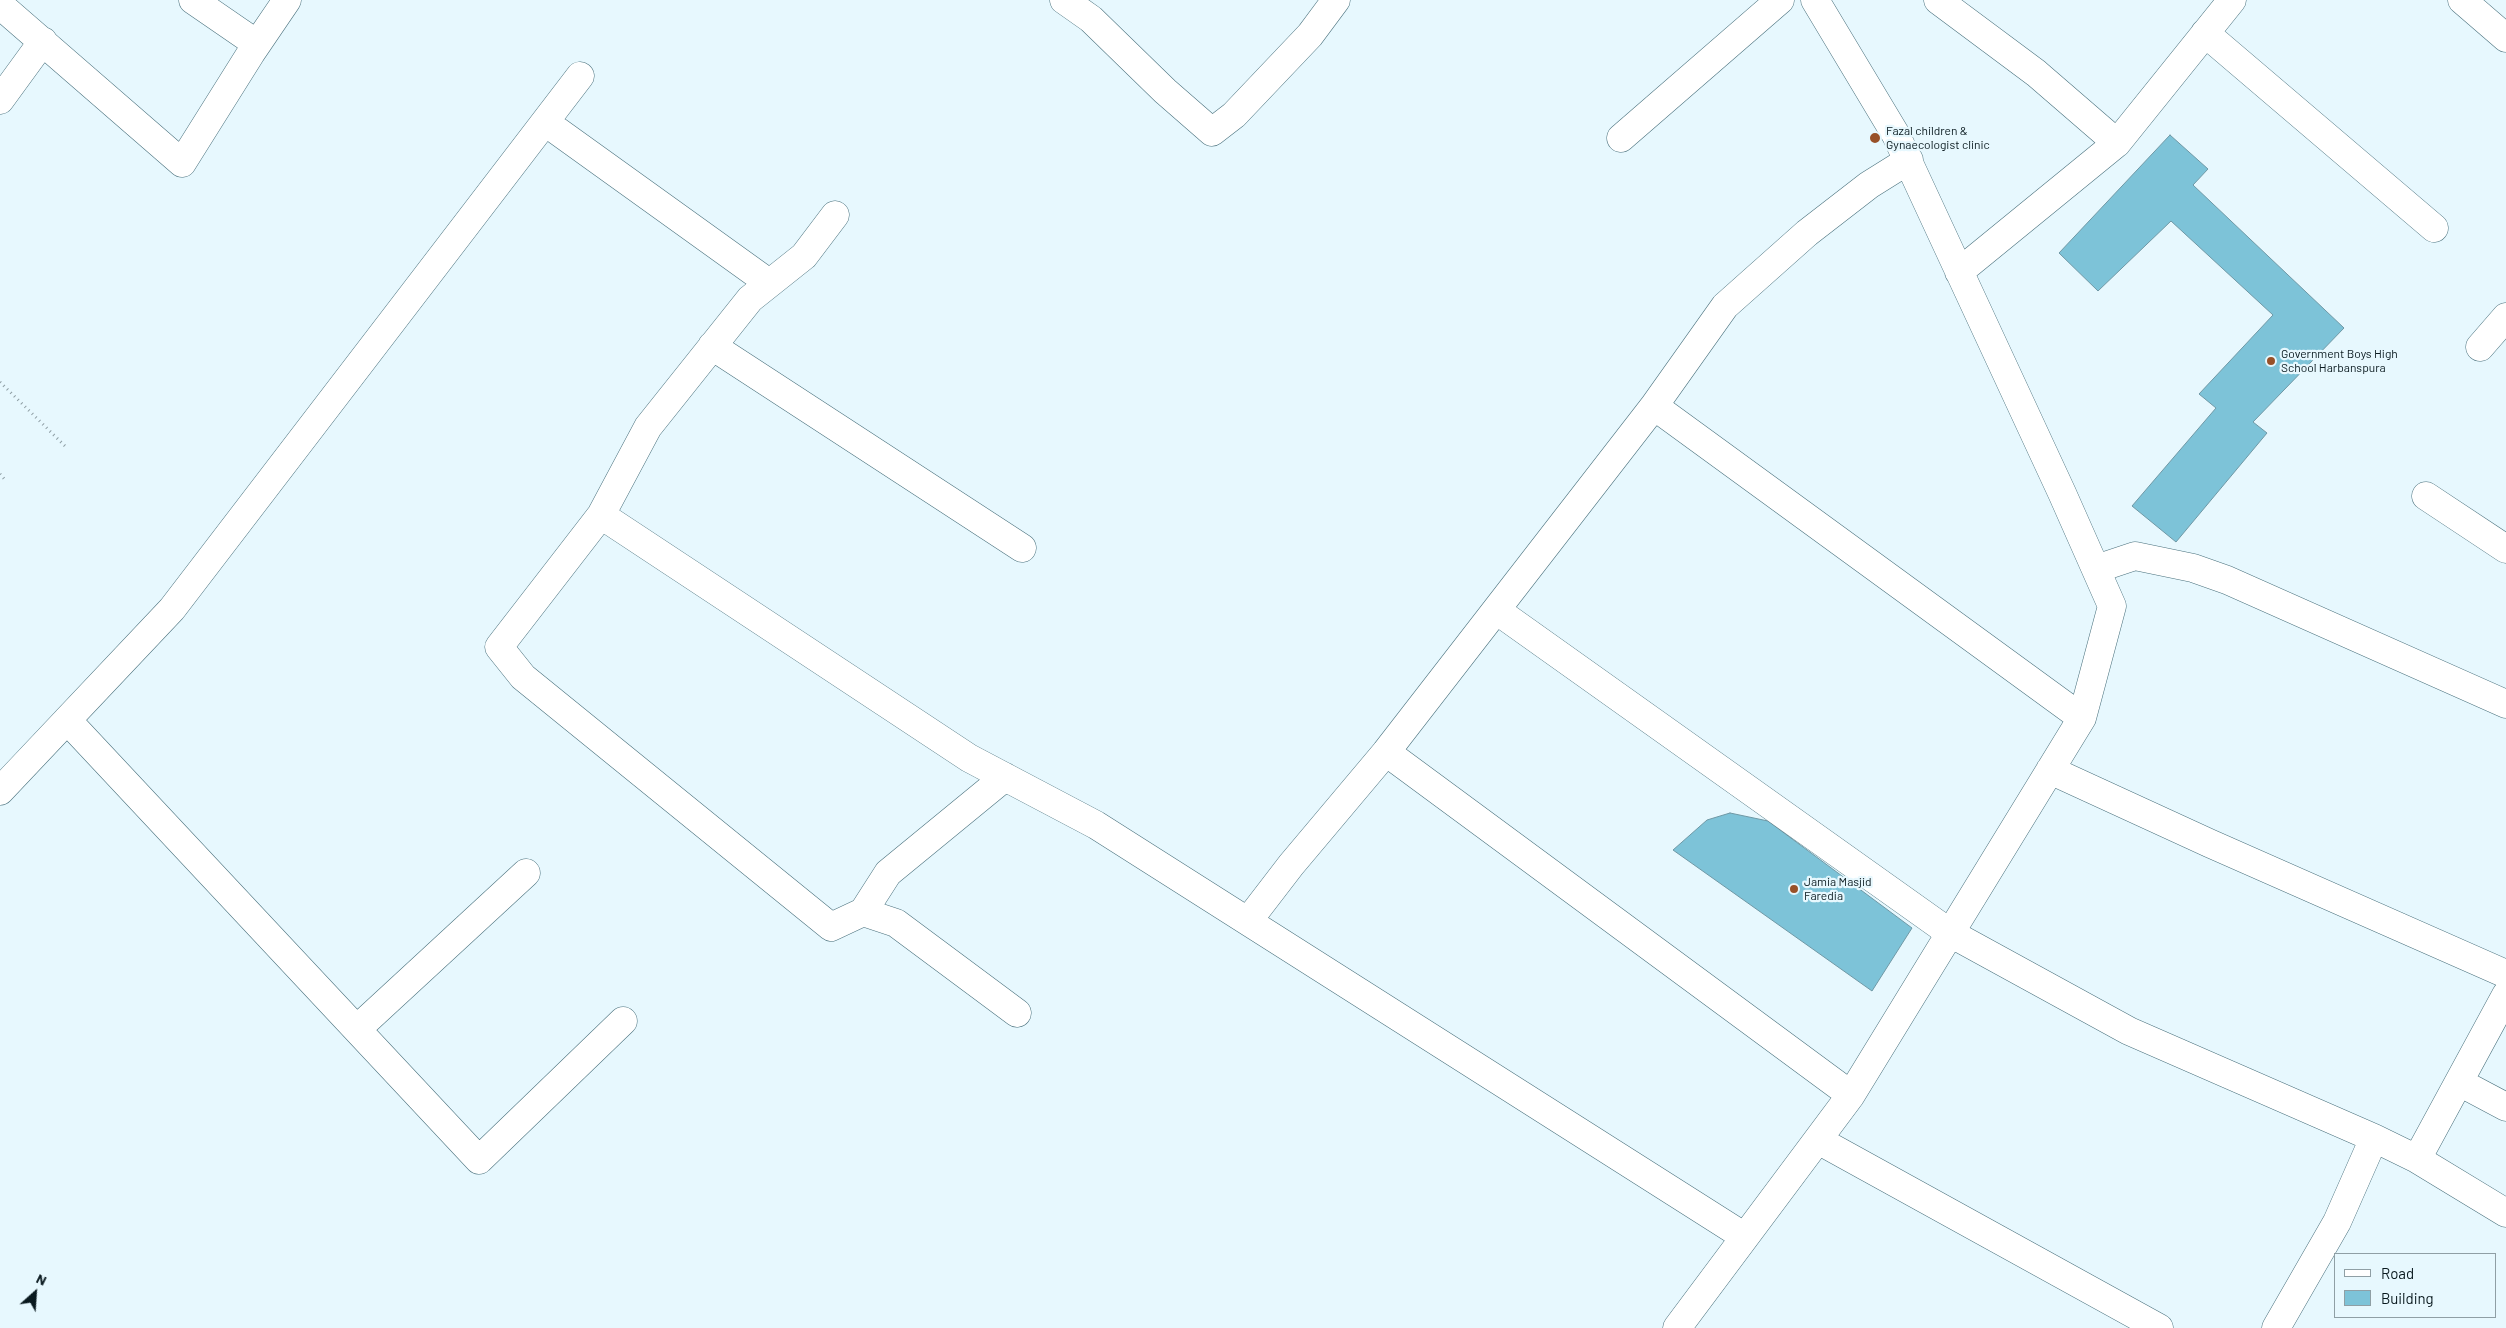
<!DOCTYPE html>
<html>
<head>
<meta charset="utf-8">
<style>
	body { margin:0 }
	#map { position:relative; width:2506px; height:1328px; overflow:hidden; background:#e7f8fe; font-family:Barlow,sans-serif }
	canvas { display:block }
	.legend { position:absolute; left:2334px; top:1253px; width:162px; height:65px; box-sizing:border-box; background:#e7f8fe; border:1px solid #8f9fa5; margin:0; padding:6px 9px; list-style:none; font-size:15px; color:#0a1a1f }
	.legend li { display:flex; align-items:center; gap:10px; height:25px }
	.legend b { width:25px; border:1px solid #8f9fa5 }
	.north { position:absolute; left:10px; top:1268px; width:50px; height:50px; -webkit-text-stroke:4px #e7f8fe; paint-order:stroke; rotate:26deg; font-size:14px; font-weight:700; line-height:20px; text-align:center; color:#0a1a1f }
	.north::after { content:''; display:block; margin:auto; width:18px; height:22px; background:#0a1a1f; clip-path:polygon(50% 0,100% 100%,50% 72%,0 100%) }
</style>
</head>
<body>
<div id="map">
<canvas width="2506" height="1328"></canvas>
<ul class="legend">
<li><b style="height:6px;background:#fff"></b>Road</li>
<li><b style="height:14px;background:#7dc3d8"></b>Building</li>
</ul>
<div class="north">N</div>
</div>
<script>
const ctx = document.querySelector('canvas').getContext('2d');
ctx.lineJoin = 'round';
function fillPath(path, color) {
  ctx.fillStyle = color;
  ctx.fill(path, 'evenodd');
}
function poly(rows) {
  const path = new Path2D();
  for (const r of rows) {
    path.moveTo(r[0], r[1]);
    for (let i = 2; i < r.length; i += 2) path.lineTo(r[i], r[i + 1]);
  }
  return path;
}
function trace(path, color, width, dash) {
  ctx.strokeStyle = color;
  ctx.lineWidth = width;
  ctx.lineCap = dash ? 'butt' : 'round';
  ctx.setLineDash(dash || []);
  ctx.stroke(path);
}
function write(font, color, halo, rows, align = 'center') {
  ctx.font = font + ' Barlow,sans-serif';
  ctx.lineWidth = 4.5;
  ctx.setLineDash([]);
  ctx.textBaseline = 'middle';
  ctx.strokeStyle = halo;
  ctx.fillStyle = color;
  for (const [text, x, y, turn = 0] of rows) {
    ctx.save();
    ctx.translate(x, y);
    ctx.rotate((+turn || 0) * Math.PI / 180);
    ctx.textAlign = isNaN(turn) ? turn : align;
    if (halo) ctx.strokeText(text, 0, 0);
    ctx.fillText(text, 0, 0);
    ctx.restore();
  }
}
const building = poly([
	[2170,135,2208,169,2193,185,2344,328,2253,422,2267,433,2176,542,2132,506,2216,408,2199,394,2273,315,2171,221,2098,291,2059,253,2170,135],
	[1730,813,1768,821,1912,928,1872,991,1673,850,1707,820,1730,813]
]);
fillPath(building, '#7dc3d8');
trace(building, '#6f98a5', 1);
const minor = poly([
	[193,0,257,44],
	[1064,0,1091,19,1165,91,1212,132,1234,115,1310,35,1336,0],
	[1938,0,2036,73,2117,143],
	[2462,0,2506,38],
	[0,5,182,163,251,53,287,0],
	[2205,33,2434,228],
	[0,100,43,41],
	[545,122,769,283],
	[1621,138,1780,0],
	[835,215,804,256,750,299,648,427,601,515,499,647,523,677,831,927,863,912,896,923,1017,1013],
	[1959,272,2117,143,2232,0],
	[712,346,1022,548],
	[2480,347,2506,317],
	[1654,406,2082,718],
	[2426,496,2506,549],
	[601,515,969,758,1096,825,1745,1237],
	[2096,569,2135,556,2193,568,2227,580,2506,704],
	[1496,610,1950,933,2129,1031,2374,1138,2417,1159,2506,1213],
	[67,720,479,1160,623,1021],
	[1386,752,1851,1095],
	[2050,770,2209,843,2506,974],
	[0,791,172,609,580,76],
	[863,912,888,873,1005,777],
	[1248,921,1291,865,1386,752,1654,406,1725,306,1807,233,1869,185,1909,160],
	[357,1029,526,873],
	[2459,1082,2506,1107],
	[1818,1140,2159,1328],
	[2417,1159,2506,995],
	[1677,1328,1851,1095,2082,718,2112,606,2062,493,1896,135,1815,0],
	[2276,1328,2337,1222,2374,1138]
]);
trace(minor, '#4a717d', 29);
trace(poly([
	[0,382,65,446],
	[0,474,6,481]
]), '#8e9ea4', 3, [1, 4]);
trace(minor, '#fff', 28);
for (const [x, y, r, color] of [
	[1875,138,6,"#985129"],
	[2271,361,5,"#985129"],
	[1794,889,5,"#985129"]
]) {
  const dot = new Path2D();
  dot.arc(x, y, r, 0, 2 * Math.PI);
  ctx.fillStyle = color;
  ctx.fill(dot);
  trace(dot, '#e7f8fe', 2);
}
write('12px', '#0a1a1f', '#e7f8fe', [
	["Fazal children &",1886,131],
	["Gynaecologist clinic",1886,145],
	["Government Boys High",2281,354],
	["School Harbanspura",2281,368],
	["Jamia Masjid",1804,882],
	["Faredia",1804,896]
], 'left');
</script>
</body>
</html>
